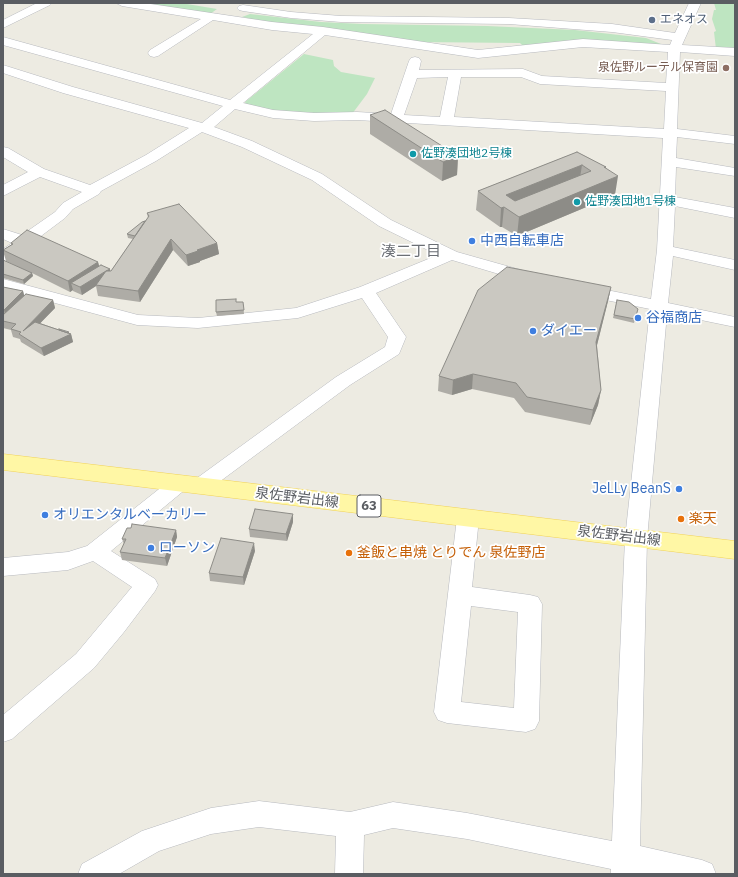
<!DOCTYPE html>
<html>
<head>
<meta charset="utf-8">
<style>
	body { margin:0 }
	#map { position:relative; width:738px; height:877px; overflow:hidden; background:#edebe2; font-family:"IBM Plex Sans",sans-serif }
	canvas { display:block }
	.frame { position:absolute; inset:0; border:4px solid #5a5d62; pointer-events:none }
</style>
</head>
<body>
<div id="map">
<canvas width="738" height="877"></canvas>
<div class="frame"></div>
</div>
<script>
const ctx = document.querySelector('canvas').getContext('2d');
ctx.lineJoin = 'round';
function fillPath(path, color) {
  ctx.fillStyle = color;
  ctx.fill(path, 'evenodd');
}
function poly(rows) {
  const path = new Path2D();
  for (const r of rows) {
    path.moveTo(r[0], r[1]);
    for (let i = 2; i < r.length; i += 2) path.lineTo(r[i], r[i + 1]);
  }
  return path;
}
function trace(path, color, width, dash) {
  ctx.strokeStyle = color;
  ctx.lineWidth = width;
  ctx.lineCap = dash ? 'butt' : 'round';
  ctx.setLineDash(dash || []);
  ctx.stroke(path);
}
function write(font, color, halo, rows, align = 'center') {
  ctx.font = font + ' "IBM Plex Sans","Noto Sans JP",sans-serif';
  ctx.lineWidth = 3.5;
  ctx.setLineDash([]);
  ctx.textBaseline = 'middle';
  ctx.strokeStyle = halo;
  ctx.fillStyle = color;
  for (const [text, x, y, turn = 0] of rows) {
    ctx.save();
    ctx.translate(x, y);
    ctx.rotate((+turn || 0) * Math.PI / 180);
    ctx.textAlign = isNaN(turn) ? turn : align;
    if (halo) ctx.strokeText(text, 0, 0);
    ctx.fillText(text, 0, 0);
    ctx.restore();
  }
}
fillPath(poly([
	[139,3,181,3,217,9,210,14],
	[714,3,735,3,735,50,716,49,714,32,716,31,712,19,714,10,716,10],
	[250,14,321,22,362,24,487,26,575,30,646,38,661,44,661,46,524,47,520,43,416,42,245,20,247,18,242,17],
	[304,54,333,60,334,66,341,72,375,78,367,94,352,114,281,112,246,105,245,102]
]), '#bee5c1');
const minor = poly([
	[37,3,52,3,50,5,3,28,3,20,37,3],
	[116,3,144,3,272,22,323,27,478,50,583,39,670,45,672,40,612,32,509,24,341,22,291,18,243,11,239,10,237,8,239,6,243,5,291,12,341,16,509,18,612,24,675,33,689,3,701,3,682,45,735,48,735,56,680,52,677,129,735,136,735,144,677,137,676,158,735,168,735,176,676,167,675,197,735,208,735,218,675,206,673,247,735,260,735,270,673,256,668,303,735,317,735,327,667,313,647,539,640,846,702,860,712,864,716,874,611,874,611,869,467,839,393,828,364,835,363,874,335,874,336,836,259,827,211,834,159,851,119,874,78,874,82,864,142,831,211,808,259,801,350,812,393,802,467,813,612,841,625,539,650,309,576,294,573,290,576,286,582,285,651,299,657,250,663,138,357,120,314,121,273,118,235,109,214,127,252,141,322,174,391,220,457,252,535,274,537,278,535,282,529,283,452,260,376,293,406,337,399,354,350,385,207,491,200,493,193,491,190,486,193,481,336,377,385,347,388,337,362,298,298,318,198,328,137,325,3,289,3,279,138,315,198,318,296,308,360,287,438,255,379,226,312,180,242,147,202,132,156,161,101,191,99,194,73,209,65,218,9,260,3,262,3,249,12,243,3,239,3,229,22,235,55,212,63,203,82,192,40,177,3,196,3,185,28,172,3,157,3,147,8,148,44,169,90,185,146,155,189,128,63,93,3,73,3,65,73,87,202,123,223,106,3,45,3,37,230,100,313,34,272,30,213,20,158,56,154,57,150,56,148,53,150,50,201,19,122,6,116,3],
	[325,35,478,58,583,47,668,52,666,83,542,76,523,69,419,70,421,61,419,58,415,57,411,58,409,61,391,114,357,112,314,113,273,110,243,103,325,35],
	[448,77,440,117,404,115,417,78,448,77],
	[461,77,521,77,540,84,666,91,664,129,454,117,461,77],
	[180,476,187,478,190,483,187,488,111,551,155,579,158,585,155,591,124,632,94,668,12,739,3,742,3,715,76,654,132,587,93,561,68,570,3,576,3,558,68,552,87,546,173,478,180,476],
	[468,510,476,512,479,518,472,587,530,595,538,597,542,604,539,721,535,729,526,732,447,723,438,720,434,712,457,518,460,512,468,510],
	[471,606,518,612,514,708,461,702,471,606]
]);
const major = poly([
	[3,454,735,541,735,559,3,470,3,454]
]);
trace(minor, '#b7b9be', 1);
trace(major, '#f1d257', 1);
fillPath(minor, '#fff');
fillPath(major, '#fff7a5');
fillPath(poly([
	[370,115,458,156,457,175,442,181,370,134],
	[577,152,606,167,605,168,615,195,517,236,502,227,500,227,476,210,478,191],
	[147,213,217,243,219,254,200,261,200,262,188,266,173,250,140,302,98,296,96,286,82,295,73,291,73,290,70,292,32,273,33,276,24,284,3,278,3,260,17,266,6,261,3,251,3,250,11,245,11,243,98,262,99,266,110,269,110,271,111,271,133,239,128,238,127,234,145,221,148,218],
	[3,287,23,291,24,295,53,300,55,308,40,323,71,334,73,342,44,356,21,342,20,339,13,337,11,330,3,328],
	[611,287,608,301,597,345,601,390,598,405,590,425,525,412,514,398,472,389,452,395,438,391,439,376],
	[617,300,638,309,634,323,613,318],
	[236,302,243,302,244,314,217,316,216,312],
	[293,522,287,541,250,537,249,529],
	[176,530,177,537,167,566,122,560,120,552,124,544,122,539],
	[255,551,244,585,210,581,209,573]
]), '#aeaca6');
fillPath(poly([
	[458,156,457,175,442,181,443,162],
	[582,165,579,184,511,212,506,195],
	[604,167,606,167,603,182,618,176,615,195,517,236,519,217],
	[504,207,502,227,500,227,501,208],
	[171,239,173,250,140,302,138,291],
	[217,243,219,254,200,261,200,262,188,266,186,255,197,250],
	[98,262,101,273,71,283,73,290,70,292,68,281],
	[110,269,111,276,96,285,96,286,82,295,80,287],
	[32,273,33,276,24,284,23,280],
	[611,287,608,301,594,357,596,342],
	[23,291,25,299,6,318,4,310],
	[53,300,55,308,26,338,23,331],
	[69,332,69,335,71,334,73,342,44,356,41,348],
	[473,374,472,389,452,395,453,380],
	[601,390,598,405,590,425,593,410],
	[293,514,293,522,287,541,286,534],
	[176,530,177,537,167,566,165,558],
	[254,543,255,551,244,585,243,577]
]), '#8d8c87');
const building = poly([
	[385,110,458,156,443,162,370,115,385,110],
	[577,152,606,167,604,167,618,176,519,217,504,207,501,208,478,191,577,152],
	[582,165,591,171,515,201,506,195,582,165],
	[179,204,217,243,197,250,198,251,186,255,171,239,138,291,96,285,106,271,111,271,149,216,147,213,179,204],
	[145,221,135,236,127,234,142,222,145,221],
	[27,230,98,262,68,281,3,250,13,244,11,243,27,230],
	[3,260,32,273,23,280,3,274,3,260],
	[101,265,110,269,106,271,80,287,71,283,101,265],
	[507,267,611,287,596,342,601,390,593,410,527,397,516,383,473,374,453,380,439,376,478,290,507,267],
	[3,287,23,291,4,310,3,310,3,287],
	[26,294,53,300,23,331,35,322,71,334,41,348,19,334,21,332,11,329,16,324,3,321,3,315,26,294],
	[236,299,236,302,243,302,244,310,216,312,216,300,236,299],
	[617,300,629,302,638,309,635,319,614,315,617,300],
	[59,329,69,332,68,333,59,330,59,329],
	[255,509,293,514,286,534,249,529,255,509],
	[132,524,176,530,165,558,120,552,126,539,122,539,127,528,131,528,132,524],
	[221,538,254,543,243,577,209,573,221,538]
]);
fillPath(building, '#cac8c1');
trace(building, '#8d8c87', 1);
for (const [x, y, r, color] of [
	[652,20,4,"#5c6f8a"],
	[726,68,4,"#8d6e63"],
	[413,154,4,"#0f9aa8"],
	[577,202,4,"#0f9aa8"],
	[472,241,4,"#3f7fe0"],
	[638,318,4,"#3f7fe0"],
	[533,331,4,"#3f7fe0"],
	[679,489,4,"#3f7fe0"],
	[45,515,4,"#3f7fe0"],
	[681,519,4,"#e8710a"],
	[151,548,4,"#3f7fe0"],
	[349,553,4,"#e8710a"]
]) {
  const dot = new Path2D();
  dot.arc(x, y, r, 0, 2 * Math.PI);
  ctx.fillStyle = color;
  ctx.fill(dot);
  trace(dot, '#fff', 1.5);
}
write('12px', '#4e5e75', '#fff', [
	["エネオス",660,20]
], 'left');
write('12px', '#785e54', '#fff', [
	["泉佐野ルーテル保育園",718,68]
], 'right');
write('12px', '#0d838f', '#fff', [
	["佐野湊団地2号棟",421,154],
	["佐野湊団地1号棟",585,202]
], 'left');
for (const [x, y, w] of [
	[369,506,24]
]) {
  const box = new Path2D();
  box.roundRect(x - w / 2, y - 11, w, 22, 3);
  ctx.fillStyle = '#fff';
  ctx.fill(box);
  trace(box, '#5a5d62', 1);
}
write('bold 13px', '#5a5d62', null, [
	["63",369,506]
]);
write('14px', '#366cbe', '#fff', [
	["中西自転車店",480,241],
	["谷福商店",646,318],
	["ダイエー",541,331],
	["JeLLy BeanS",671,489,"right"],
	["オリエンタルベーカリー",53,515],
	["ローソン",159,548]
], 'left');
write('14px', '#5a5d62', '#fff', [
	["泉佐野岩出線",297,498,7],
	["泉佐野岩出線",619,536,7]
]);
write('14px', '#c56008', '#fff', [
	["楽天",689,519],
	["釜飯と串焼 とりでん 泉佐野店",357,553]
], 'left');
write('15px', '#6b6f75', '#fff', [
	["湊二丁目",411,252]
]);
</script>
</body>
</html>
